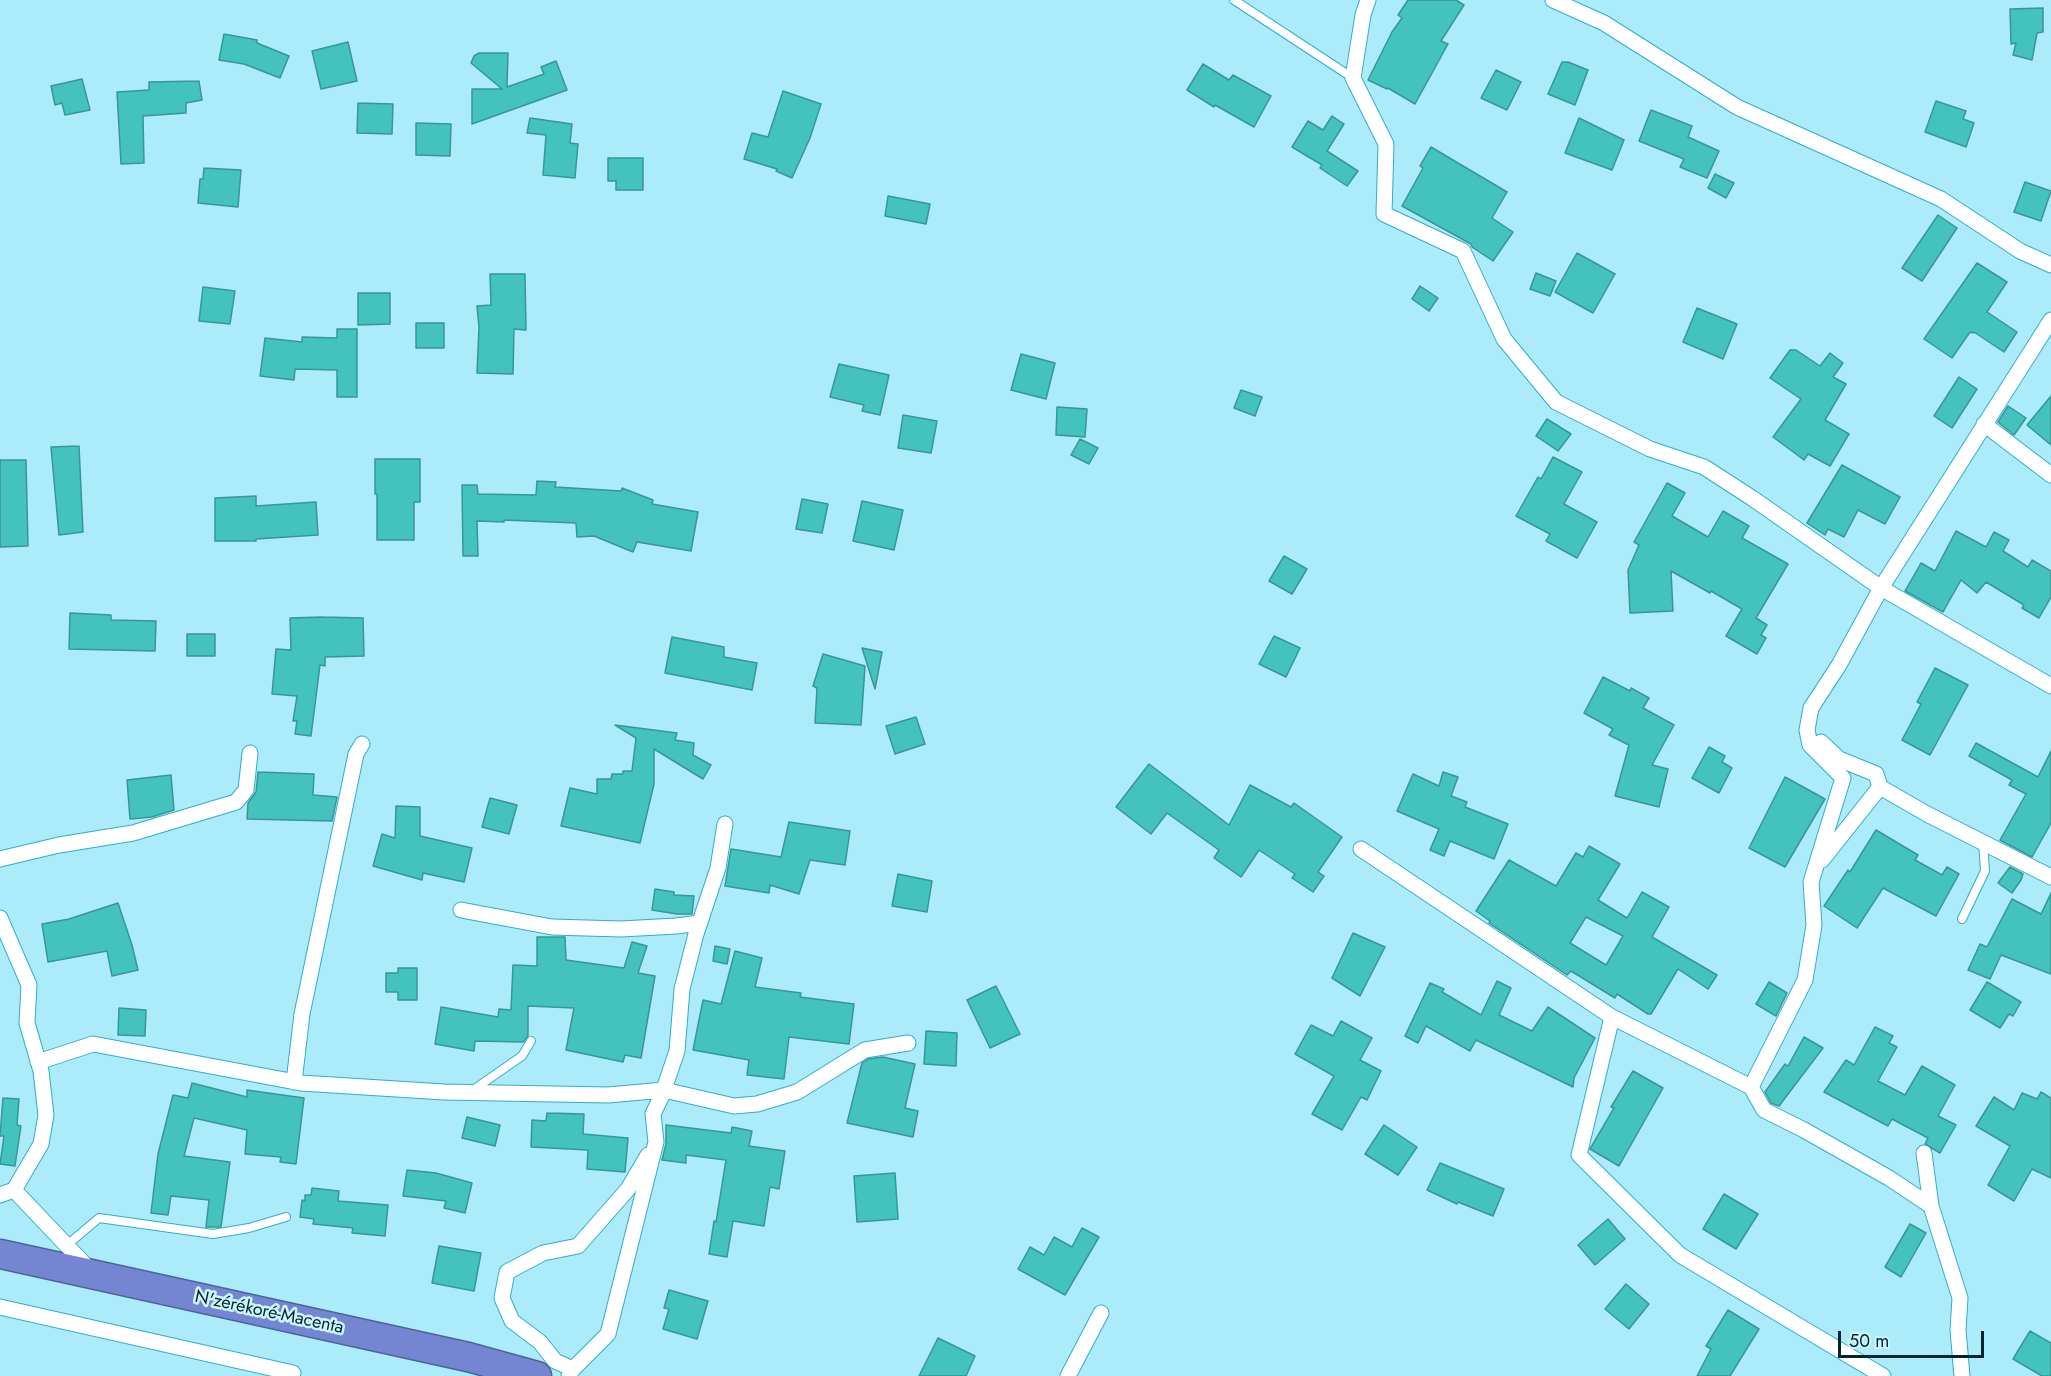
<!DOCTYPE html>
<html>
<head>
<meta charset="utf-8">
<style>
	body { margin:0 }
	#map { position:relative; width:2051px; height:1376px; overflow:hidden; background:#acebf9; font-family:Jost,sans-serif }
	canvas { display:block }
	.scale { position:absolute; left:1838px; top:1331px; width:146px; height:27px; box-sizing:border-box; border:3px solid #00252c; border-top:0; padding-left:8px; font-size:18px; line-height:21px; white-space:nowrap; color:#00252c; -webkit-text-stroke:4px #ccf5fe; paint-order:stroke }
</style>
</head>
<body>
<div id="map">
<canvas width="2051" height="1376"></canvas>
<div class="scale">50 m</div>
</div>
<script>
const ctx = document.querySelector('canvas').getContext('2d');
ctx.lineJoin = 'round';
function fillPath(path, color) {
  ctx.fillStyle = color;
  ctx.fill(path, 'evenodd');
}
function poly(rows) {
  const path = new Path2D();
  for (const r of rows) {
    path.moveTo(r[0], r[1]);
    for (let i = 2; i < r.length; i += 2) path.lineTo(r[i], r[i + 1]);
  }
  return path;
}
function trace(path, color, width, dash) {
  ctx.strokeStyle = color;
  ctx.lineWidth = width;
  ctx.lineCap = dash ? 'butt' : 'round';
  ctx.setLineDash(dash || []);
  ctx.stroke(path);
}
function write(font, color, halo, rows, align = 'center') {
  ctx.font = font + ' Jost,sans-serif';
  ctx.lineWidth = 5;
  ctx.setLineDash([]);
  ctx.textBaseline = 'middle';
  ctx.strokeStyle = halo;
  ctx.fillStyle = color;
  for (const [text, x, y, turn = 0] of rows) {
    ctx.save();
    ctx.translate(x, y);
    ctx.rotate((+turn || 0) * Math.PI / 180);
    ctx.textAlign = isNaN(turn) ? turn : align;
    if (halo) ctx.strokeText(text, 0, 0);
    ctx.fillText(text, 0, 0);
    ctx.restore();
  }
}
const building = poly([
	[1408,0,1456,0,1464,5,1441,41,1448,44,1415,104,1388,88,1387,89,1368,80,1392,32,1402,18,1398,15,1408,0],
	[2043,8,2043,32,2037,33,2032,60,2013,55,2016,43,2011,44,2010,9,2043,8],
	[224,34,257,40,257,43,289,56,280,78,244,64,219,60,224,34],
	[348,42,357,81,321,89,312,51,348,42],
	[479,53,508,53,507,87,544,74,541,67,556,61,567,90,472,124,472,89,502,89,471,63,474,56,479,53],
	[1562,62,1568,62,1588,70,1575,105,1548,94,1562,62],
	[1203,64,1229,80,1233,75,1271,96,1254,127,1215,105,1214,107,1187,90,1203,64],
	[1496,70,1521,82,1507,110,1481,98,1496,70],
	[82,79,90,110,65,115,62,103,55,105,51,86,82,79],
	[199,81,202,100,186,103,186,113,143,116,144,163,121,164,117,92,149,90,149,82,199,81],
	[783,91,821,104,810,138,792,178,776,171,777,169,744,159,752,133,768,137,783,91],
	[1936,101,1966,111,1963,119,1974,123,1966,147,1925,132,1936,101],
	[358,103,393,104,392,134,357,133,358,103],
	[1651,110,1692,126,1688,137,1719,151,1707,178,1680,167,1684,159,1639,141,1651,110],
	[1332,116,1344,124,1327,151,1358,171,1347,186,1320,168,1322,165,1292,147,1308,121,1323,130,1332,116],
	[530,118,572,124,570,143,578,144,575,178,543,175,546,135,527,133,530,118],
	[1579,118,1624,140,1612,170,1565,153,1579,118],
	[416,123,451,124,450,156,416,155,416,123],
	[1431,147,1507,192,1492,218,1513,232,1493,261,1472,247,1471,244,1402,206,1423,168,1420,166,1431,147],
	[608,158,643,158,643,190,616,190,616,181,608,181,608,158],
	[204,168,241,170,238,207,198,203,200,179,203,179,204,168],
	[1715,174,1734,183,1726,198,1708,188,1715,174],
	[2025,182,2051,191,2041,221,2014,212,2025,182],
	[888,196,930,204,926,224,885,216,888,196],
	[1938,215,1957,228,1922,281,1902,268,1938,215],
	[1577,253,1615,274,1593,313,1555,292,1577,253],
	[1977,263,2007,282,1987,312,2017,332,2004,352,1974,332,1973,333,1970,332,1952,358,1924,339,1977,263],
	[1536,273,1556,281,1550,296,1530,289,1536,273],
	[490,274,525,274,526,330,514,329,513,374,477,373,479,327,477,306,491,305,490,274],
	[1420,286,1438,298,1429,311,1412,299,1420,286],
	[203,287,235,291,230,324,199,321,203,287],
	[358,293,390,293,390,324,358,325,358,293],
	[1697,308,1737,324,1723,359,1683,342,1697,308],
	[416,323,444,323,444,348,416,348,416,323],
	[337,329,357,329,357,397,337,397,337,370,295,369,294,380,260,376,265,338,302,342,302,337,337,338,337,329],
	[1790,350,1796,350,1820,366,1830,353,1843,363,1833,377,1846,384,1825,420,1849,434,1830,466,1808,454,1804,460,1773,437,1801,399,1770,378,1790,350],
	[1021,354,1055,363,1046,399,1011,390,1021,354],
	[839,364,889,375,880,415,862,411,864,405,830,397,839,364],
	[1959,377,1977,389,1952,428,1934,416,1959,377],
	[1241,390,1262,397,1255,416,1234,408,1241,390],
	[2051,396,2051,445,2027,425,2051,396],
	[2008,406,2026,418,2014,435,1998,422,2008,406],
	[1057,407,1087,409,1085,437,1056,435,1057,407],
	[903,415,937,421,931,453,898,448,903,415],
	[1547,419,1571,434,1558,451,1536,436,1547,419],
	[1080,439,1098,448,1089,464,1071,455,1080,439],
	[79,446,83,532,59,535,51,447,79,446],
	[1553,457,1582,472,1564,504,1597,522,1577,558,1546,541,1550,534,1516,516,1538,477,1541,479,1553,457],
	[375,459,420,459,420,502,414,502,414,540,377,540,377,494,375,494,375,459],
	[0,460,26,460,28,546,0,547,0,460],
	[1842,465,1900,497,1885,524,1858,510,1844,537,1828,529,1825,535,1807,523,1842,465],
	[537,481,556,482,555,487,621,491,622,488,653,500,652,504,698,512,691,551,637,542,633,552,594,536,577,537,576,523,504,520,504,522,477,521,478,556,463,556,462,485,477,485,478,494,536,495,537,481],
	[1667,483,1685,493,1672,516,1708,537,1723,511,1749,526,1742,538,1788,564,1756,618,1767,625,1761,635,1766,638,1757,654,1726,636,1742,609,1711,591,1710,593,1671,571,1673,611,1630,613,1628,570,1639,545,1634,542,1667,483],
	[256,496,256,506,316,502,318,535,256,539,256,541,215,541,215,498,256,496],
	[802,499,828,504,822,533,796,529,802,499],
	[862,501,903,510,894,550,853,541,862,501],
	[1956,531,1986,547,1994,532,2009,540,2003,551,2028,567,2032,560,2051,571,2051,597,2039,618,2022,608,2024,605,1986,582,1977,593,1961,580,1943,612,1905,591,1921,563,1935,571,1956,531],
	[1284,556,1307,569,1292,594,1269,581,1284,556],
	[70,613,111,615,111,620,156,621,155,651,69,649,70,613],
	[323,617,363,618,364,656,325,657,325,666,320,665,311,736,295,734,297,721,293,721,297,696,272,694,276,649,291,650,290,618,323,617],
	[187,634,215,634,215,656,187,656,187,634],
	[1274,636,1300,648,1286,677,1259,664,1274,636],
	[672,637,724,647,724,657,757,663,752,690,665,673,672,637],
	[862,648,882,652,875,689,862,648],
	[823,654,865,666,861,725,815,723,817,688,813,686,823,654],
	[1935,668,1968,685,1930,755,1902,740,1921,704,1917,702,1935,668],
	[1603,677,1630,691,1631,688,1649,698,1643,708,1674,725,1652,765,1668,769,1659,807,1615,796,1629,745,1609,735,1613,729,1584,713,1603,677],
	[916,717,925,744,895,754,886,726,916,717],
	[615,725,677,733,675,740,694,743,693,755,711,765,703,779,654,749,654,784,640,843,561,826,570,788,597,794,597,779,611,779,612,774,623,774,623,771,632,771,636,738,615,725],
	[1976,743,2038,777,2051,751,2051,823,2032,857,2000,840,2026,794,2009,785,2012,780,1969,756,1976,743],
	[1709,747,1725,756,1722,762,1732,768,1719,793,1692,778,1709,747],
	[1149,764,1229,825,1250,785,1291,807,1294,803,1342,837,1318,872,1324,876,1313,892,1292,878,1295,874,1259,850,1241,877,1214,858,1219,850,1167,813,1151,834,1116,807,1149,764],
	[258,772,314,774,313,795,337,797,332,821,247,819,248,803,256,792,258,772],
	[1443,772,1458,777,1451,796,1467,802,1465,807,1508,824,1494,859,1450,841,1444,856,1430,850,1439,829,1397,811,1413,774,1439,786,1443,772],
	[171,775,174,810,152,817,130,819,127,780,171,775],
	[1785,777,1825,799,1785,867,1749,848,1785,777],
	[490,798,517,805,509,834,482,827,490,798],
	[396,806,420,807,420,836,472,848,464,882,423,873,422,880,373,866,382,834,395,838,396,806],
	[789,822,850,831,845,865,810,860,799,894,770,885,769,893,725,886,731,849,781,857,789,822],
	[1876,830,1918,855,1915,860,1942,875,1947,867,1959,874,1936,916,1883,888,1857,928,1824,906,1848,870,1850,872,1876,830],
	[1589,846,1620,864,1598,900,1627,918,1642,892,1669,907,1652,937,1717,975,1708,989,1678,969,1651,1014,1648,1014,1617,994,1615,998,1571,971,1567,975,1489,923,1490,921,1476,911,1509,860,1556,886,1576,853,1583,857,1589,846],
	[1586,917,1623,936,1606,965,1570,943,1586,917],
	[2010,867,2023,874,2021,880,2012,893,1998,883,2010,867],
	[898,874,932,881,927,912,892,906,898,874],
	[655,889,674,892,674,895,694,896,692,914,677,914,652,910,655,889],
	[2051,893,2051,974,2001,955,1990,979,1968,970,1980,944,1987,947,2012,899,2041,914,2051,893],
	[118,903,132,945,138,970,112,976,107,951,48,962,42,924,69,919,118,903],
	[1353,933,1385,947,1360,996,1332,978,1353,933],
	[537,937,565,937,566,960,624,968,632,942,647,946,638,973,655,976,641,1058,625,1055,623,1062,566,1050,574,1008,528,1006,528,1036,523,1042,475,1041,474,1051,435,1044,441,1007,498,1017,499,1009,511,1010,513,965,537,966,537,937],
	[715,946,730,949,727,964,713,961,715,946],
	[735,951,762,958,755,987,801,993,800,997,854,1004,849,1044,789,1037,784,1079,747,1075,749,1060,693,1050,703,1000,721,1004,735,951],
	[398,968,417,968,417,1000,398,1000,398,992,386,992,386,973,398,973,398,968],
	[1497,981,1511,988,1499,1015,1532,1031,1548,1007,1595,1038,1574,1078,1573,1087,1476,1040,1470,1051,1426,1026,1418,1043,1405,1036,1430,983,1444,989,1442,992,1481,1015,1497,981],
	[1769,982,1787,993,1776,1016,1756,1004,1769,982],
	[1987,982,2021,1002,2013,1016,2009,1014,2000,1028,1970,1010,1987,982],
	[996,986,1020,1034,990,1048,967,1000,996,986],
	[119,1008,146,1010,145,1036,118,1035,119,1008],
	[1341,1021,1372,1038,1360,1060,1381,1071,1367,1100,1361,1097,1342,1130,1312,1114,1334,1076,1295,1054,1311,1025,1333,1036,1341,1021],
	[1875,1027,1893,1036,1889,1043,1897,1047,1878,1081,1905,1095,1922,1066,1955,1085,1938,1116,1956,1125,1940,1153,1925,1144,1928,1138,1892,1119,1888,1126,1824,1092,1846,1060,1854,1065,1875,1027],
	[926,1031,957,1033,956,1066,924,1064,926,1031],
	[1804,1037,1823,1048,1779,1106,1771,1103,1765,1092,1785,1064,1788,1066,1804,1037],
	[883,1057,915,1064,905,1108,918,1111,913,1137,847,1123,862,1063,868,1059,883,1057],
	[1633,1071,1663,1088,1619,1166,1590,1149,1614,1108,1611,1107,1633,1071],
	[192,1083,247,1097,247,1090,304,1098,296,1164,280,1162,281,1157,245,1154,247,1130,194,1118,184,1156,230,1162,221,1227,206,1227,209,1200,171,1196,168,1215,151,1213,158,1154,173,1095,188,1098,192,1083],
	[2041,1092,2051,1098,2051,1178,2032,1169,2014,1201,1988,1185,2010,1146,1976,1126,1994,1097,2014,1110,2022,1093,2037,1099,2041,1092],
	[3,1098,19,1099,17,1125,21,1126,15,1166,0,1164,4,1136,0,1136,3,1098],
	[547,1113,584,1114,583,1134,628,1138,625,1172,587,1169,588,1150,531,1147,532,1120,546,1121,547,1113],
	[467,1117,500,1125,495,1146,462,1138,467,1117],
	[666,1125,731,1133,732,1127,752,1131,749,1146,785,1151,779,1189,770,1187,764,1226,733,1221,727,1257,709,1254,714,1221,716,1222,726,1160,686,1155,686,1163,662,1160,666,1144,666,1125],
	[1384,1125,1417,1147,1398,1175,1365,1154,1384,1125],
	[1440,1163,1504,1189,1493,1216,1458,1202,1457,1204,1427,1190,1440,1163],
	[407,1170,436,1173,472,1183,465,1213,444,1208,446,1201,403,1196,407,1170],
	[895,1173,898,1219,857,1222,854,1176,895,1173],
	[312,1188,339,1191,338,1201,388,1205,385,1236,352,1233,353,1228,313,1224,314,1219,300,1217,302,1200,305,1201,305,1195,311,1195,312,1188],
	[1724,1194,1758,1214,1736,1249,1703,1229,1724,1194],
	[1608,1219,1625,1239,1595,1265,1578,1245,1608,1219],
	[1910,1224,1926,1233,1901,1277,1885,1267,1910,1224],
	[1082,1228,1099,1237,1065,1295,1018,1269,1030,1247,1044,1255,1054,1237,1072,1247,1082,1228],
	[439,1246,481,1253,474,1291,432,1283,439,1246],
	[1626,1284,1649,1304,1629,1329,1605,1309,1626,1284],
	[669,1290,708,1301,697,1339,663,1329,669,1309,664,1308,669,1290],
	[1728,1310,1759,1329,1730,1376,1697,1376,1711,1349,1706,1346,1728,1310],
	[2030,1331,2051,1343,2051,1376,2042,1376,2013,1359,2030,1331],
	[938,1338,975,1356,966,1376,919,1376,938,1338]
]);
fillPath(building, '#43c2be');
trace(building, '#389794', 1.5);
const lane = poly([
	[1234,0,1353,78],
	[1962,919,1985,871,1983,842],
	[473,1090,522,1056,531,1041],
	[67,1245,99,1218,213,1234,249,1228,286,1217]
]);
const street = poly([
	[1368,0,1363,15,1353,78,1386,144,1384,214,1463,251,1504,339,1556,402,1650,449,1704,467,1752,498,1881,588,1839,665,1811,708,1807,730,1810,745,1843,778,1811,882,1814,925,1805,980,1751,1087,1612,1017,1579,1155,1680,1255,1883,1376],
	[1553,0,1604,23,1737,107,1941,199,2020,251,2051,265],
	[2051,320,1881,588,2051,686],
	[1984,424,2051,475],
	[1821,742,1839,759,1876,774,1880,787],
	[1361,849,1612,1017],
	[0,859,59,845,133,833,236,802,246,790,250,753],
	[1822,860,1880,787,1927,814,2051,877],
	[461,910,552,927,621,929,676,926,700,923],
	[0,918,29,985,27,1023,41,1071,46,1115,41,1144,14,1190,90,1270],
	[38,1062,93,1044,301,1083,444,1092,608,1095,664,1090,734,1106,757,1104,797,1092,865,1050,908,1043],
	[294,1082,302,1014,356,754,362,744],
	[1751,1087,1764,1110,1804,1130,1889,1178,1931,1206],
	[1924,1153,1931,1206,1960,1298,1958,1330,1962,1376],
	[0,1195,14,1190],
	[0,1307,293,1373],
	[573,1369,555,1361,540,1342,512,1321,502,1298,507,1272,543,1253,578,1246,628,1189,648,1155],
	[569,1376,573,1369,608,1334,656,1142,653,1114,662,1095,677,1051,682,989,696,934,718,868,725,824],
	[1068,1376,1101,1313]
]);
const highway = poly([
	[0,1254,468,1357,537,1376]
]);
trace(lane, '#31aec5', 10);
trace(street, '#31aec5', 17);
trace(highway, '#4b6497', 31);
trace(lane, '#fff', 8);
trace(street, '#fff', 15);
trace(highway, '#7486d1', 28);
write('18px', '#00252c', '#ccf5fe', [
	["N'zérékoré-Macenta",269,1313,12]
]);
</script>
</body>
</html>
